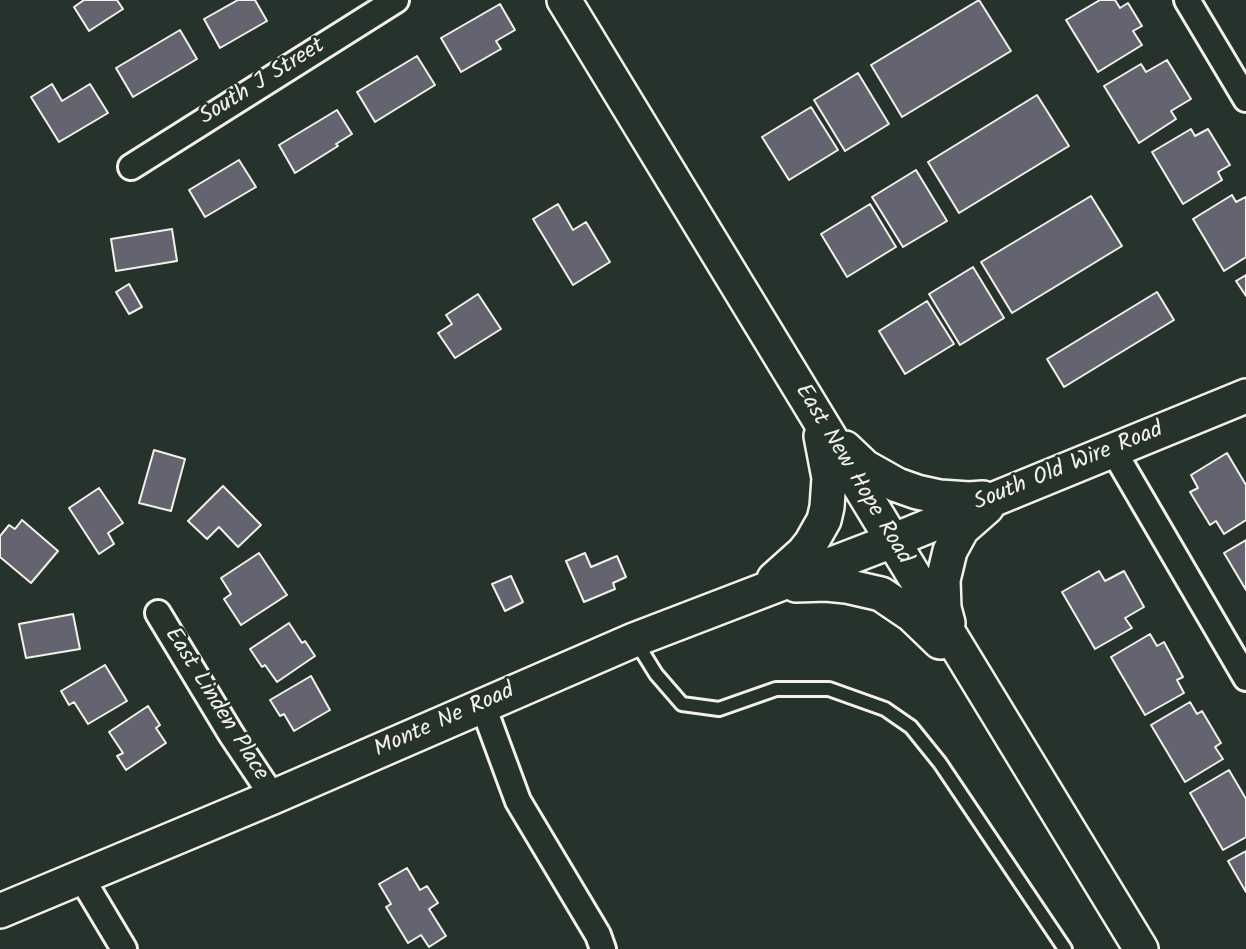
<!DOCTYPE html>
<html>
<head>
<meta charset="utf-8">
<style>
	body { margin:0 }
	canvas { display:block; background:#26332d }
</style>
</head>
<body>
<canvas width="1246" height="949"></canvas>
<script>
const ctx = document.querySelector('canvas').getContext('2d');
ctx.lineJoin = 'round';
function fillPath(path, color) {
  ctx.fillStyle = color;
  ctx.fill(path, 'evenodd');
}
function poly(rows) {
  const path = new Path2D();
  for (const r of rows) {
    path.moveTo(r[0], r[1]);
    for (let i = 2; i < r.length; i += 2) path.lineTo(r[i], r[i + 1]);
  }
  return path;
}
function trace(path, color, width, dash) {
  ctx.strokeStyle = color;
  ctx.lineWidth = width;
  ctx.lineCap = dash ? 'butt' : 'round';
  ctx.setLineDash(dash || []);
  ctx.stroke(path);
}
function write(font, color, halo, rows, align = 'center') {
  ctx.font = font + ' Kalam,sans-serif';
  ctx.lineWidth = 5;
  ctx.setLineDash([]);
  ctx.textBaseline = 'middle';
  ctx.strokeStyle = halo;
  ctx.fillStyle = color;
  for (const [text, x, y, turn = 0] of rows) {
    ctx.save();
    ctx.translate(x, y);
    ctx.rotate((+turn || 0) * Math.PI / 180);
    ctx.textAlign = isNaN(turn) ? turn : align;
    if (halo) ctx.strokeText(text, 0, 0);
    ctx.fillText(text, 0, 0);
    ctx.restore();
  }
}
const building = poly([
	[84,0,117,0,123,9,89,31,74,7,84,0],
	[238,0,255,0,267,21,220,48,204,19,238,0],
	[979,0,1011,51,902,117,871,65,979,0],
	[1100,0,1115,0,1120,8,1128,3,1142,26,1133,31,1142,45,1098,72,1066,20,1100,0],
	[500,4,515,30,496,41,501,49,461,72,441,38,500,4],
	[180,30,197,59,133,97,116,68,180,30],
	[417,56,435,85,375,122,357,92,417,56],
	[1167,60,1191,99,1171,111,1176,119,1139,143,1104,86,1141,64,1146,72,1167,60],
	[858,73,889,124,845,151,814,100,858,73],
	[52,84,62,101,90,84,108,113,59,142,31,97,52,84],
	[1037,95,1069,146,959,213,928,162,1037,95],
	[811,107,838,150,789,180,762,137,811,107],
	[337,110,352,134,336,144,338,146,295,173,279,145,337,110],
	[1191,129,1195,136,1208,129,1230,165,1218,172,1222,180,1183,204,1152,152,1191,129],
	[239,160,256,187,205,217,189,190,239,160],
	[916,170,947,221,903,247,872,197,916,170],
	[1232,195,1236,202,1246,197,1246,257,1224,271,1193,219,1232,195],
	[1091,196,1122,246,1012,313,981,262,1091,196],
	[558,204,573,230,586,222,610,262,573,285,533,219,558,204],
	[870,204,896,247,847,277,821,234,870,204],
	[172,229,177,261,116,271,111,239,172,229],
	[973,267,1004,318,960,345,929,294,973,267],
	[1246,275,1246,296,1236,281,1246,275],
	[129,284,142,307,129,314,116,292,129,284],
	[1157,292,1174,320,1064,387,1047,359,1157,292],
	[478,294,501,329,455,358,438,333,452,324,446,315,478,294],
	[927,301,954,344,905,374,879,331,927,301],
	[154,450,185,459,171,511,139,503,154,450],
	[1227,453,1246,485,1246,520,1224,534,1216,521,1210,525,1190,492,1198,488,1191,475,1227,453],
	[223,486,261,525,238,547,219,527,207,539,188,521,223,486],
	[99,488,123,523,108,533,114,544,99,554,69,508,99,488],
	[22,520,58,551,31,583,0,557,0,536,9,525,15,529,22,520],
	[1246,540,1246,590,1224,553,1246,540],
	[259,553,287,595,241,625,224,599,231,594,221,578,259,553],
	[585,553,591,567,617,556,626,577,613,583,615,589,584,602,566,561,585,553],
	[1099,571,1105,581,1124,571,1144,607,1125,618,1132,628,1095,649,1062,592,1099,571],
	[511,576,523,602,505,611,492,584,511,576],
	[73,614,80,649,26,658,19,624,73,614],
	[289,623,302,643,305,641,315,656,277,682,265,665,262,667,250,649,289,623],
	[1150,634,1157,646,1164,642,1183,677,1177,680,1184,693,1145,715,1111,657,1150,634],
	[105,665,127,701,88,724,74,702,69,705,61,691,105,665],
	[311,676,330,710,294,731,284,714,280,716,270,700,311,676],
	[1190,702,1197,714,1202,711,1221,743,1215,747,1223,759,1185,782,1151,725,1190,702],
	[148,706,160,725,156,728,166,743,126,770,117,756,123,753,109,732,148,706],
	[1229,770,1246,799,1246,837,1223,850,1190,793,1229,770],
	[1246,851,1246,892,1228,861,1246,851],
	[407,868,420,890,427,886,438,903,429,909,446,936,429,947,421,935,408,943,386,907,391,904,379,884,407,868]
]);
fillPath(building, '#646471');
trace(building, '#f4f1e8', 2);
const lane = poly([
	[635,640,656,674,682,704,719,709,776,689,829,689,885,709,911,727,940,763,1065,949]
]);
const street = poly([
	[1187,0,1246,99],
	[131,167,396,0],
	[1113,450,1246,678],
	[158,613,231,734,273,797],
	[483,706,518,801,598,935,603,949],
	[81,877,124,949]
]);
const secondary = poly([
	[564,0,1141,949],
	[845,448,865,467,897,485,917,492,940,497,969,499,983,498],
	[774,579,803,553,811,543,824,520,827,507,829,478,821,436],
	[796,585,826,584,846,586,881,594,912,615,940,642],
	[948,623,944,608,943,580,950,551,962,529,987,507],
	[0,911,273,797,634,640,892,541,1246,396]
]);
trace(lane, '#f4f1e8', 18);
trace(street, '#f4f1e8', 30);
trace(secondary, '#f4f1e8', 38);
trace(lane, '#26332d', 12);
trace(street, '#26332d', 24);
trace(secondary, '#26332d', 33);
write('23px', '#f4f1e8', '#26332d', [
	["South J Street",263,83,-32],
	["South Old Wire Road",1069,468,-22],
	["East New Hope Road",852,475,59],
	["East Linden Place",215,705,58],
	["Monte Ne Road",445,722,-24]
]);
</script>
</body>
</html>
